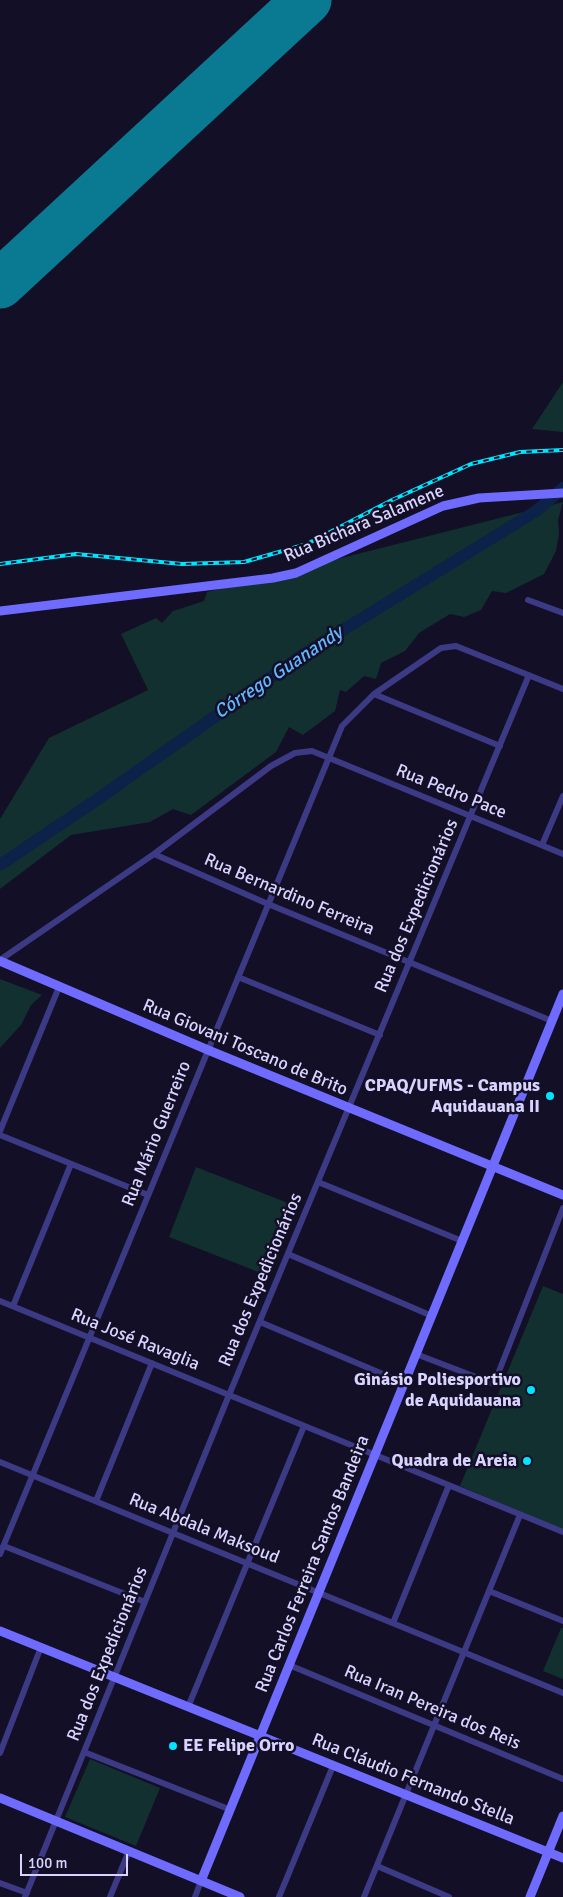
<!DOCTYPE html>
<html>
<head>
<meta charset="utf-8">
<style>
	body { margin:0 }
	#map { position:relative; width:563px; height:1897px; overflow:hidden; background:#130f26; font-family:Signika,sans-serif }
	canvas { display:block }
	.scale { position:absolute; left:20px; top:1854px; width:108px; height:22px; box-sizing:border-box; border:2px solid #d9d4ff; border-top:0; padding-left:6px; font-size:15px; line-height:18px; white-space:nowrap; color:#d9d4ff; -webkit-text-stroke:4px #130f26; paint-order:stroke }
</style>
</head>
<body>
<div id="map">
<canvas width="563" height="1897"></canvas>
<div class="scale">100 m</div>
</div>
<script>
const ctx = document.querySelector('canvas').getContext('2d');
ctx.lineJoin = 'round';
function fillPath(path, color) {
  ctx.fillStyle = color;
  ctx.fill(path, 'evenodd');
}
function poly(rows) {
  const path = new Path2D();
  for (const r of rows) {
    path.moveTo(r[0], r[1]);
    for (let i = 2; i < r.length; i += 2) path.lineTo(r[i], r[i + 1]);
  }
  return path;
}
function trace(path, color, width, dash) {
  ctx.strokeStyle = color;
  ctx.lineWidth = width;
  ctx.lineCap = dash ? 'butt' : 'round';
  ctx.setLineDash(dash || []);
  ctx.stroke(path);
}
function write(font, color, halo, rows, align = 'center') {
  ctx.font = font + ' Signika,sans-serif';
  ctx.lineWidth = 5;
  ctx.setLineDash([]);
  ctx.textBaseline = 'middle';
  ctx.strokeStyle = halo;
  ctx.fillStyle = color;
  for (const [text, x, y, turn = 0] of rows) {
    ctx.save();
    ctx.translate(x, y);
    ctx.rotate((+turn || 0) * Math.PI / 180);
    ctx.textAlign = isNaN(turn) ? turn : align;
    if (halo) ctx.strokeText(text, 0, 0);
    ctx.fillText(text, 0, 0);
    ctx.restore();
  }
}
fillPath(poly([
	[563,382,563,432,532,429],
	[563,502,558,520,559,534,556,551,544,574,506,593,492,591,481,610,464,617,450,614,419,633,405,651,381,663,376,679,364,676,346,692,340,690,335,711,303,735,289,727,276,752,191,815,173,809,150,822,71,835,0,889,0,819,49,738,148,690,121,634,156,618,162,623,173,611,204,601,207,592],
	[0,979,42,995,31,1005,21,1025,0,1048],
	[196,1167,288,1203,261,1273,169,1237],
	[543,1286,563,1294,563,1530,460,1486],
	[561,1628,563,1628,563,1679,543,1671],
	[90,1759,160,1788,136,1846,65,1817]
]), '#12302f');
trace(poly([
	[0,865,92,803,304,654,536,511,563,488]
]), '#0c2248', 12);
trace(poly([
	[0,284,307,0]
]), '#0a7a92', 49);
trace(poly([
	[528,600,563,613],
	[374,694,441,648,456,646,563,689],
	[542,845,563,796],
	[154,854,268,904,552,1021],
	[0,960,154,854,271,766,295,753,312,751,563,854],
	[238,977,380,1035],
	[0,1131,59,987],
	[0,1135,148,1195],
	[318,1182,462,1241],
	[288,1254,432,1316],
	[0,1301,563,1532],
	[13,1306,71,1164],
	[260,1322,404,1383],
	[416,1354,494,1384,563,1208],
	[0,1462,563,1693],
	[96,1501,152,1363],
	[4,1546,145,1602],
	[0,1554,342,726,374,694,500,746],
	[489,1591,563,1621],
	[393,1623,449,1485],
	[289,1665,563,1779],
	[188,1707,304,1426],
	[84,1752,231,1810],
	[0,1753,41,1647],
	[377,1866,449,1897],
	[0,1883,27,1893],
	[25,1897,229,1395,529,675],
	[110,1897,129,1851],
	[195,1897,201,1881],
	[279,1897,333,1766],
	[364,1897,520,1515]
]), '#3d3a85', 6);
trace(poly([
	[0,611,273,578,296,573,443,506,479,498,563,493],
	[0,961,208,1050,563,1195],
	[0,1631,563,1858],
	[0,1798,240,1897],
	[201,1881,563,994],
	[530,1897,563,1816]
]), '#6f6bff', 9);
const rail = poly([
	[0,564,76,554,182,564,244,562,307,544,392,500,471,464,520,452,563,450]
]);
trace(rail, '#00e5ff', 4);
trace(rail, '#130f26', 2, [5.5]);
for (const [x, y, r, color] of [
	[550,1096,5,"#00e5ff"],
	[531,1390,5,"#00e5ff"],
	[527,1461,5,"#00e5ff"],
	[173,1746,5,"#00e5ff"]
]) {
  const dot = new Path2D();
  dot.arc(x, y, r, 0, 2 * Math.PI);
  ctx.fillStyle = color;
  ctx.fill(dot);
  trace(dot, '#130f26', 2);
}
write('18px', '#d9d4ff', '#130f26', [
	["Rua Bichara Salamene",364,524,-23],
	["Rua Pedro Pace",451,792,22],
	["Rua Bernardino Ferreira",289,895,23],
	["Rua dos Expedicionários",417,906,-67],
	["Rua Giovani Toscano de Brito",245,1048,23],
	["Rua Mário Guerreiro",157,1134,-68],
	["Rua dos Expedicionários",261,1280,-67],
	["Rua José Ravaglia",135,1340,22],
	["Rua Abdala Maksoud",204,1529,22],
	["Rua Carlos Ferreira Santos Bandeira",313,1564,-68],
	["Rua dos Expedicionários",108,1654,-68],
	["Rua Iran Pereira dos Reis",432,1708,23],
	["Rua Cláudio Fernando Stella",413,1780,22]
]);
write('bold 18px', '#d9d4ff', '#130f26', [
	["CPAQ/UFMS - Campus",540,1086],
	["Aquidauana II",540,1107],
	["Ginásio Poliesportivo",521,1380],
	["de Aquidauana",521,1401],
	["Quadra de Areia",517,1461],
	["EE Felipe Orro",183,1746,"left"]
], 'right');
write('italic 19px', '#62b6ff', '#130f26', [
	["Córrego Guanandy",279,673,-34]
]);
</script>
</body>
</html>
